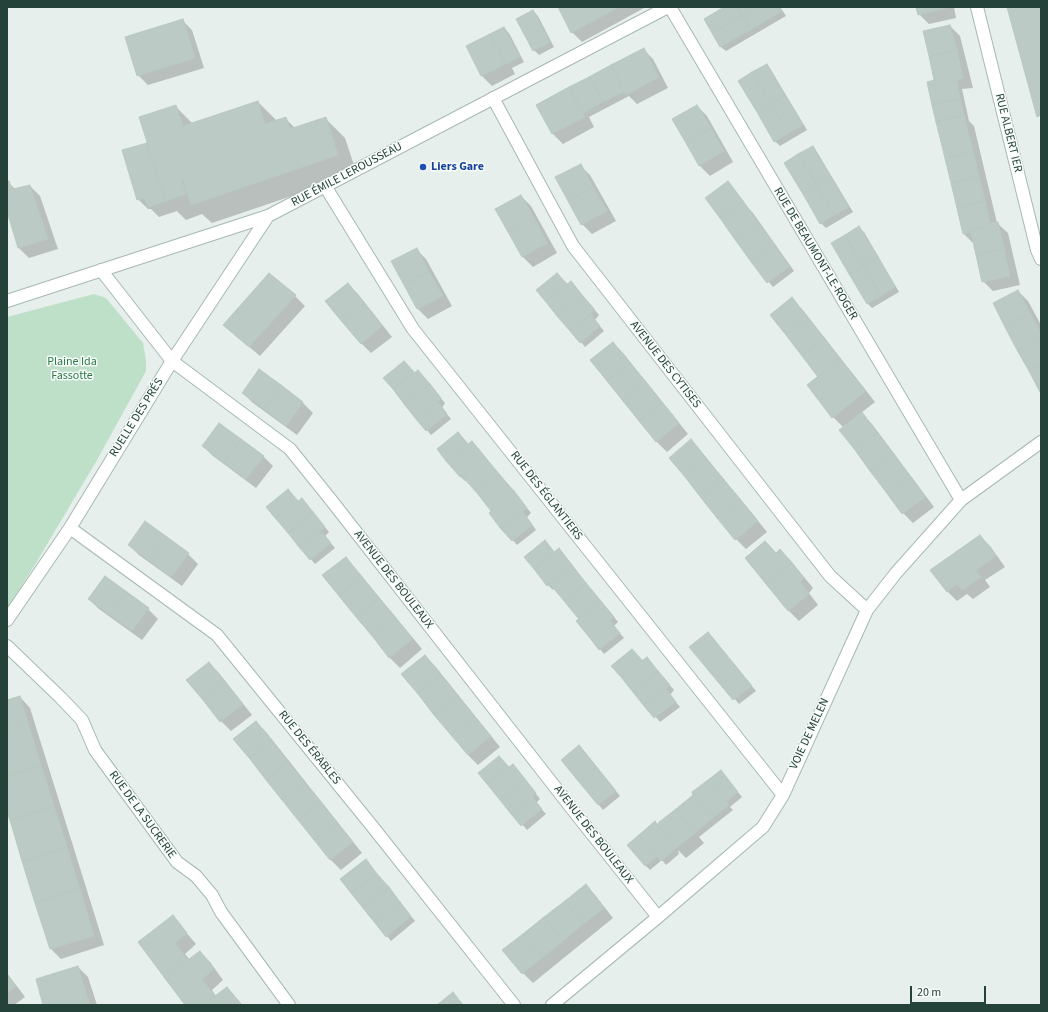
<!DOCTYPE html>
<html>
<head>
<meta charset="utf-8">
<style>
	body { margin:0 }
	#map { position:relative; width:1048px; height:1012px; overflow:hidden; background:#e6efeb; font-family:"Source Sans 3",sans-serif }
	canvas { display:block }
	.frame { position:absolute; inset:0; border:8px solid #24423a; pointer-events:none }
	.scale { position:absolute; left:910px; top:986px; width:76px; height:18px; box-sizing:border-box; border:2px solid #24423a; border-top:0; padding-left:5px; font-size:12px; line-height:14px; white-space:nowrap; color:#24423a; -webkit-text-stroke:3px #f7fbf9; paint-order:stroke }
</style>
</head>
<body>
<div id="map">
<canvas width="1048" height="1012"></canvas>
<div class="frame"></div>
<div class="scale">20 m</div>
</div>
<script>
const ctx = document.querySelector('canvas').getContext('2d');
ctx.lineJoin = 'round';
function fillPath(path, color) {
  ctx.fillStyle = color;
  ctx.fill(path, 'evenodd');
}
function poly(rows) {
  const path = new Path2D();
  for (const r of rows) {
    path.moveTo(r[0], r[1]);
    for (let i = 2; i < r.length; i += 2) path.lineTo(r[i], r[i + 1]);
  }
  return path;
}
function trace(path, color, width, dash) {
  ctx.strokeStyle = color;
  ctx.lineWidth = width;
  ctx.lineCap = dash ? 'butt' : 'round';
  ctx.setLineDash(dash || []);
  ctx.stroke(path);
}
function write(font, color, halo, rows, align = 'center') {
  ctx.font = font + ' "Source Sans 3",sans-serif';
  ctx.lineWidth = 3;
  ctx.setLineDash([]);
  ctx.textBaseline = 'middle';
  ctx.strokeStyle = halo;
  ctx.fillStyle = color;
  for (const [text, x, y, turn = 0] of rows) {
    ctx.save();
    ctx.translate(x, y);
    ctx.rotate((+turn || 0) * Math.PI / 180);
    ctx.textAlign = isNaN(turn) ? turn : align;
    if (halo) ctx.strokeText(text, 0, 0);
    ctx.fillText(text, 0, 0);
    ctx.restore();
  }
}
fillPath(poly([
	[94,294,106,298,143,343,146,361,146,371,97,460,36,563,7,609,7,317]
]), '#bfe0c8');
fillPath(poly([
	[559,7,646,7,582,42,572,32],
	[726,7,780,7,786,16,726,51,721,47,705,19],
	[917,7,954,7,956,18,929,24,919,14],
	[533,11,538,16,554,47,539,55,534,50],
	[182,20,192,30,204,68,148,85,138,75],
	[950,26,960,36,973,88,962,89,969,121,974,126,997,223,1008,233,1020,285,993,291,983,281,974,244,964,234,935,81],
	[504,28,509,33,524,62,512,68,515,74,492,86,482,76],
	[643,49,653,59,668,88,637,104,629,96,589,117,594,127,563,144,553,134,537,105],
	[767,65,771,70,807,130,780,146,775,141],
	[258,102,277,121,285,118,296,129,325,118,345,138,357,174,212,223,202,214,186,220,177,211,159,217,151,209,148,209,138,199,147,144,150,146,175,106,193,124],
	[697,106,707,116,733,162,710,176,700,166],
	[812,147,817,152,853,212,826,228,821,223],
	[580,165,590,175,616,221,592,234,582,224],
	[7,182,8,182,16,190,30,186,40,196,58,249,29,258,19,248,7,208],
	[521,196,531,206,557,253,533,267,523,257,497,209],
	[747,207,753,213,794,271,773,287,753,262],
	[859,228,864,232,899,292,872,308,868,304,832,244],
	[416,249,426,259,452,306,428,319,418,309,392,262],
	[562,279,567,285,571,282,599,315,595,320,604,331,585,347,538,290],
	[348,284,358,294,392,337,371,353,361,343],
	[1018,291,1028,301,1041,325,1041,333,1040,332,1041,392],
	[295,296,305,306,260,356,235,335],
	[792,299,802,309,875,402,861,413,872,424,934,507,913,523,903,513,841,430,844,428,833,417],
	[613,343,623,353,688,434,667,452,657,442,592,360],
	[408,367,414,373,422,376,445,403,442,408,451,419,431,435,384,378],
	[259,370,303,403,313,413,297,435,253,403,243,393],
	[462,438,468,445,472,442,477,447,531,513,527,517,536,530,517,545,490,513,492,511,477,492,467,480,465,481,460,476,438,449],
	[696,445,767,532,746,549,736,539],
	[203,446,263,456,273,466,256,488,213,456],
	[292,495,298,502,306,504,329,532,325,536,335,548,315,564,268,507],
	[146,523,188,554,198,564,182,586,139,555,129,545],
	[980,536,990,546,1005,567,985,580,990,587,973,599,967,594,957,601,947,591],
	[545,541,555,553,563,555,618,622,614,626,624,638,604,654,577,621,579,618,555,588,553,590,548,585,525,557],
	[765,542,777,554,780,551,790,560,813,588,809,593,818,605,799,621,789,611,746,558],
	[345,558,355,568,422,649,400,668,390,658,324,575],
	[89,599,148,609,158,619,142,640,99,609],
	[712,638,756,691,739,704,691,647],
	[637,655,642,661,651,663,674,690,670,695,680,707,660,722,613,666],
	[425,656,435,666,500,747,478,765,468,755,403,674],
	[209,663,219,673,252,715,231,731,221,721,188,680],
	[20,697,30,708,104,945,61,959,51,949,7,808,7,701],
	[256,722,266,732,362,853,341,870,331,860,235,739],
	[584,751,620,796,603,810,562,760],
	[503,762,509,768,518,770,540,799,536,803,546,814,527,830,479,773],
	[725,776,742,797,730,807,733,810,699,837,704,843,686,858,678,850,679,854,666,865,662,860,650,870,645,865,655,822,658,825],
	[366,860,415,921,391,941,341,879],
	[586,885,595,895,613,918,533,983,523,973],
	[172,916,196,944,185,954,190,960,200,952,210,962,223,980,212,990,216,996,227,988,242,1005,187,1005,139,943],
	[78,967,88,977,97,1005,45,1005],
	[7,973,25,997,14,1005,7,1005]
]), '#0003');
const building = poly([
	[558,7,616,7,617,8,571,33,558,7],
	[724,7,737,7,742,15,712,33,704,19,724,7],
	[737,7,756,7,742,15,737,7],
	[756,7,779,7,782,11,750,30,742,15,756,7],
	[916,7,946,7,947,8,918,15,916,7],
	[1007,7,1041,7,1041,115,1037,117,1007,7],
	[533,10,550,42,533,51,516,19,533,10],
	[742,15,750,30,720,47,712,33,742,15],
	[183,19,195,58,137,76,125,37,183,19],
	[950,25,957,50,929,56,923,31,950,25],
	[504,27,520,57,506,64,490,34,504,27],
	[490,34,506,64,481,76,466,46,490,34],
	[644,48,659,77,626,95,611,65,644,48],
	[957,50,963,78,957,80,934,80,929,56,957,50],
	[767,64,785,95,771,103,752,72,767,64],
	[611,65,624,92,603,102,589,77,611,65],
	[752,72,771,103,757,112,738,81,752,72],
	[589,77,603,102,583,113,569,87,589,77],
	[934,80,957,80,960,98,932,105,927,82,934,80],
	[569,87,585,117,552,134,536,105,569,87],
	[785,95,803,125,789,133,771,103,785,95],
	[960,98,964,115,936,122,932,105,960,98],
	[258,101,265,124,286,117,290,129,326,117,338,155,191,205,183,179,181,179,186,194,166,201,139,117,176,105,183,126,258,101],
	[771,103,789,133,774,142,757,112,771,103],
	[697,105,711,128,686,143,672,119,697,105],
	[964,115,973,151,945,158,936,122,964,115],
	[711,128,724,151,699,166,686,143,711,128],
	[147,143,166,201,148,207,144,198,137,200,122,150,147,143],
	[813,146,831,177,817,185,798,154,813,146],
	[973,151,979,176,951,183,945,158,973,151],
	[798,154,817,185,803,194,784,163,798,154],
	[581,164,593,187,568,201,555,177,581,164],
	[979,176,985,201,957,208,951,183,979,176],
	[831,177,849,207,834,215,817,185,831,177],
	[7,181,9,181,12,189,9,190,30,185,48,239,18,248,7,211,7,181],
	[728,181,743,201,720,218,705,198,728,181],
	[817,185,834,215,820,224,803,194,817,185],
	[593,187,607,211,581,225,568,201,593,187],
	[521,195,534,218,508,232,495,209,521,195],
	[743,201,759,223,736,241,720,218,743,201],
	[985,201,990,223,971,232,963,234,957,208,985,201],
	[534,218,547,243,522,257,508,232,534,218],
	[998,222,1004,249,976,255,971,232,990,223,998,222],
	[759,223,775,246,752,263,736,241,759,223],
	[859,226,878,257,863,266,845,235,859,226],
	[845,235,863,266,849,274,831,243,845,235],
	[775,246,790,266,767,283,752,263,775,246],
	[417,248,429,272,404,285,391,261,417,248],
	[1004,249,1010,276,982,282,976,255,1004,249],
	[878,257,895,287,881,296,863,266,878,257],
	[863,266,881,296,867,304,849,274,863,266],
	[429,272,443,296,417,309,404,285,429,272],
	[269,273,296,295,249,347,223,325,269,273],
	[557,273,567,284,546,302,536,290,557,273],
	[571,281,583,296,557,316,546,302,571,281],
	[348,283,365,304,343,323,325,301,348,283],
	[1018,290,1030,313,1005,327,993,303,1018,290],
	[583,296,595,310,570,331,557,316,583,296],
	[792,297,808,318,786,335,770,315,792,297],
	[365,304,382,326,361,344,343,323,365,304],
	[1030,313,1041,333,1041,337,1017,350,1005,327,1030,313],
	[591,315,600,326,580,343,570,331,591,315],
	[808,318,825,339,802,356,786,335,808,318],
	[1041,337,1041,365,1029,371,1017,350,1041,337],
	[825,339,840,359,818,377,802,356,825,339],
	[613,342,630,363,607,381,590,360,613,342],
	[840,359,866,391,832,418,807,385,840,359],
	[404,361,414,372,393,389,383,378,404,361],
	[630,363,646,382,623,401,607,381,630,363],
	[1041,365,1041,394,1029,371,1041,365],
	[259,369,281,385,264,409,242,393,259,369],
	[418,370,430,384,404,404,393,389,418,370],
	[646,382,662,402,639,421,623,401,646,382],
	[430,384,441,398,438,402,416,419,404,404,430,384],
	[281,385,303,402,286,426,264,409,281,385],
	[438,402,447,414,426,431,416,419,438,402],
	[662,402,679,423,656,442,639,421,662,402],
	[862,412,877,433,855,450,839,430,862,412],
	[219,423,241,439,224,463,202,446,219,423],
	[458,432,468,444,446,461,437,449,458,432],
	[877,433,894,454,870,471,855,450,877,433],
	[241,439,264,456,246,479,224,463,241,439],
	[691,439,706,458,685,477,669,458,691,439],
	[472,441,485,457,460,477,446,461,472,441],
	[894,454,909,475,886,492,870,471,894,454],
	[485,457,499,474,477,493,462,476,485,457],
	[706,458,724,480,702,499,685,477,706,458],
	[499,474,514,491,491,511,477,493,499,474],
	[909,475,925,497,902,514,886,492,909,475],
	[724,480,740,499,717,518,702,499,724,480],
	[288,489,298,501,276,519,266,507,288,489],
	[514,491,527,508,501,529,489,513,514,491],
	[302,498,313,512,288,533,276,519,302,498],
	[740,499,758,521,735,540,717,518,740,499],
	[313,512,325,527,299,547,288,533,313,512],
	[523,512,532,525,512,541,501,529,523,512],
	[145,521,167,537,150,561,128,545,145,521],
	[321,531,331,543,310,560,299,547,321,531],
	[980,535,996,556,976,570,981,577,962,590,957,584,947,592,930,570,980,535],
	[167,537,189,553,171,577,150,561,167,537],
	[545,540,554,552,534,569,524,557,545,540],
	[765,541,776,553,780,549,792,563,766,584,745,558,765,541],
	[559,548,572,565,547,586,534,569,559,548],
	[346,557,362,577,339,596,322,575,346,557],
	[792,563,804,578,800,582,809,594,788,611,766,584,792,563],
	[572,565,586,583,564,601,550,584,572,565],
	[105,576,127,592,110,615,88,599,105,576],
	[362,577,379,598,356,617,339,596,362,577],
	[586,583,600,600,578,618,564,601,586,583],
	[127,592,149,608,132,631,110,615,127,592],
	[379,598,396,618,373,637,356,617,379,598],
	[600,600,614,617,589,637,576,621,600,600],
	[396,618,412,639,389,658,373,637,396,618],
	[610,621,620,633,599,650,589,637,610,621],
	[708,632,752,686,733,700,689,647,708,632],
	[632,649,642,660,621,677,611,666,632,649],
	[425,655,441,675,418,694,401,674,425,655],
	[647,657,658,671,633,692,621,677,647,657],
	[209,662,225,682,203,700,186,680,209,662],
	[658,671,670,685,644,706,633,692,658,671],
	[441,675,458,696,434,715,418,694,441,675],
	[225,682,243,704,220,722,203,700,225,682],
	[666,689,676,702,654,718,644,706,666,689],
	[20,696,28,723,7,730,7,700,20,696],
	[458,696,474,716,451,735,434,715,458,696],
	[474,716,491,736,468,755,451,735,474,716],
	[256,721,272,741,250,759,233,739,256,721],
	[28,723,41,765,7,776,7,730,28,723],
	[272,741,288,762,266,780,250,759,272,741],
	[579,745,616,791,598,805,561,760,579,745],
	[499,756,509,767,487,784,478,773,499,756],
	[288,762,304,782,282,800,266,780,288,762],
	[513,764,525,779,500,800,487,784,513,764],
	[41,765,54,806,10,820,7,812,7,776,41,765],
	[721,770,738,792,726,802,708,780,721,770],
	[525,779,536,793,511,814,500,800,525,779],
	[708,780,729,805,715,816,693,795,692,792,708,780],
	[304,782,321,802,298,820,282,800,304,782],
	[693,795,715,816,695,833,676,809,693,795],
	[532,797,542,809,521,826,511,814,532,797],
	[321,802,337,822,314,840,298,820,321,802],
	[54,806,67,847,22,861,10,820,54,806],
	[676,809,695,833,675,849,658,823,676,809],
	[655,821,675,849,661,861,639,835,655,821],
	[337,822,353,842,330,860,314,840,337,822],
	[639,835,657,856,645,866,627,845,639,835],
	[67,847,80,889,35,903,22,861,67,847],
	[366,859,377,874,351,893,340,879,366,859],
	[377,874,389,887,363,908,351,893,377,874],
	[586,884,604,908,583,924,565,901,586,884],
	[389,887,400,902,375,923,363,908,389,887],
	[80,889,94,936,50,949,35,903,80,889],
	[565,901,583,924,563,941,544,917,565,901],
	[400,902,411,916,386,937,375,923,400,902],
	[173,915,187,933,175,943,188,960,164,977,138,942,173,915],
	[544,917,563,941,543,957,523,934,544,917],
	[523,934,543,957,522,974,502,950,523,934],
	[200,951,214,969,202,979,215,996,203,1005,185,1005,164,977,200,951],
	[78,966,90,1005,43,1005,36,979,78,966],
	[7,975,16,986,7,993,7,975],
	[227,987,242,1005,203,1005,227,987],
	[453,992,463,1005,437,1005,453,992]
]);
fillPath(building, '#bbcac4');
trace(building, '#b8c9c2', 1);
const minor = poly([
	[670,7,961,500],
	[977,7,1037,250,1041,259],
	[493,98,573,246,830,576,867,610],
	[325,186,413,329,783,795],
	[101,270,172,361,290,449,331,500,580,819,658,917],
	[7,301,268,216,668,7],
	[70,528,217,635,372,826,514,1005],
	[7,620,70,528,172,361,268,216],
	[7,646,61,698,82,720,95,750,177,862,196,876,212,895,221,912,289,1005],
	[552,1005,658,917,763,827,783,795,867,610,896,573,961,500,1041,442]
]);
trace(minor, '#a8b8b2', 14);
trace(minor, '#fff', 12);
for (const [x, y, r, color] of [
	[423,167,4,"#1a4fb4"]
]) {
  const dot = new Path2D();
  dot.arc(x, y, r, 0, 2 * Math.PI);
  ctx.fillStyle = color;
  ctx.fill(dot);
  trace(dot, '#f7fbf9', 1.5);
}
write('12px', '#24423a', '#f7fbf9', [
	["RUE ALBERT IER",1008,133,76],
	["RUE ÉMILE LEROUSSEAU",347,175,-28],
	["RUE DE BEAUMONT-LE-ROGER",815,254,59],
	["AVENUE DES CYTISES",665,365,52],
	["RUELLE DES PRÉS",137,418,-58],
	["RUE DES ÉGLANTIERS",546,496,52],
	["AVENUE DES BOULEAUX",393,580,52],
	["VOIE DE MELEN",810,734,-65],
	["RUE DES ÉRABLES",309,748,51],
	["RUE DE LA SUCRERIE",142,815,54],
	["AVENUE DES BOULEAUX",593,835,52]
]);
write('bold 12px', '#164399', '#f7fbf9', [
	["Liers Gare",431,167]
], 'left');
write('12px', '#2d7a4b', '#f7fbf9', [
	["Plaine Ida",72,362],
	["Fassotte",72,376]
]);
</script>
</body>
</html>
